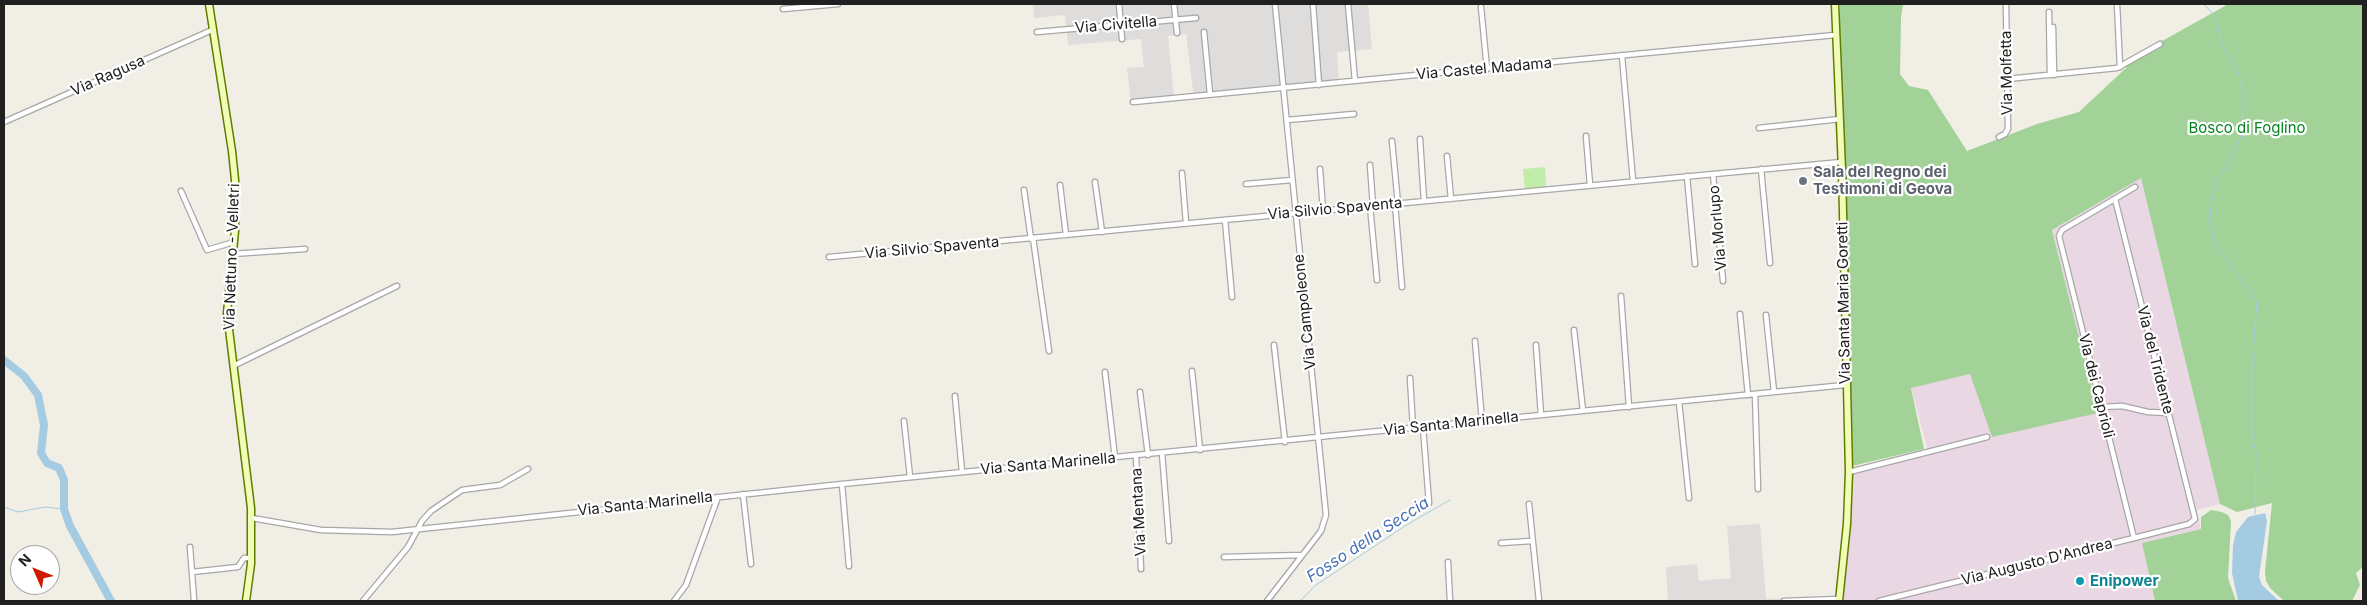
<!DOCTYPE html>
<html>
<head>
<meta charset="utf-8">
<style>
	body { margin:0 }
	#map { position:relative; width:2367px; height:605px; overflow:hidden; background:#f1eee5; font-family:Inter,sans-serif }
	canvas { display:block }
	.frame { position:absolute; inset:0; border:5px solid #202020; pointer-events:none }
	.north { position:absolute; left:10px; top:545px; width:50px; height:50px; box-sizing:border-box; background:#fff; border:1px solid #a6a6a6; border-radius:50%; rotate:314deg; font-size:14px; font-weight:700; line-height:20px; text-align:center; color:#202020 }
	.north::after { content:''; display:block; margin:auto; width:18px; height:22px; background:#cf1900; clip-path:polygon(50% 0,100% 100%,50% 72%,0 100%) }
</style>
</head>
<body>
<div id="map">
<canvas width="2367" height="605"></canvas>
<div class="frame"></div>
<div class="north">N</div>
</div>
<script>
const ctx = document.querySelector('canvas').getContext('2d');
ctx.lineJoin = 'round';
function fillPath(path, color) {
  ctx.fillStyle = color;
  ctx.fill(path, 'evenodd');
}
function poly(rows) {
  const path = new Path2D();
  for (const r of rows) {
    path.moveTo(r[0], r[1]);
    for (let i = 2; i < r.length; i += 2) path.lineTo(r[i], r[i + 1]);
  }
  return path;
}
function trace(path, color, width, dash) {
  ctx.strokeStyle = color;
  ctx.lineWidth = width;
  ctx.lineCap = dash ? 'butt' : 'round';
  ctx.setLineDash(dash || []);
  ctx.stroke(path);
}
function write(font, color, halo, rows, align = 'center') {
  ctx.font = font + ' Inter,sans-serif';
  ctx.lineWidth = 4.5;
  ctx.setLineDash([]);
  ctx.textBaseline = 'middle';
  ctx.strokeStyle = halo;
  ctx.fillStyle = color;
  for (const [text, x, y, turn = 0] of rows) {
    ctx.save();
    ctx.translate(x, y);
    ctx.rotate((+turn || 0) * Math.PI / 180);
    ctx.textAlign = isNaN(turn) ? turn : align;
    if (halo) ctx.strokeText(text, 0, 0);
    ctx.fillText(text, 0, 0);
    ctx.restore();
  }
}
fillPath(poly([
	[1033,4,1368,4,1372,49,1337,52,1339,85,1194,99,1186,34,1168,36,1174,99,1131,104,1127,68,1144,67,1141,39,1068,45,1065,15,1034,18],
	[1760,524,1766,599,1795,598,1795,601,1668,601,1666,567,1697,564,1699,581,1731,578,1727,526]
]), '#dedddc');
fillPath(poly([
	[2141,178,2220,504,2197,510,2201,529,2142,543,2155,601,1841,601,1850,535,1852,475,1929,455,1911,387,1970,374,2098,413,2052,230]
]), '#ead7e4');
fillPath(poly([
	[1545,167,1546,188,1525,190,1523,169]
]), '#c2eda9');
fillPath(poly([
	[1840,4,1903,4,1901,17,1900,74,1909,86,1928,90,1967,151,2037,124,2079,112,2126,68,2128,60,2225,6,2225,4,2363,4,2363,567,2356,573,2360,585,2352,601,2284,601,2270,588,2266,581,2265,571,2272,503,2237,512,2220,504,2141,178,2052,230,2098,413,1992,437,1970,374,1911,388,1924,449,1852,466,1839,34],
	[2211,510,2222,512,2228,515,2231,521,2228,578,2236,601,2155,601,2142,543,2201,529,2201,517]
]), '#a2d298');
fillPath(poly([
	[2265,513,2267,521,2259,577,2262,585,2279,601,2238,601,2232,573,2233,545,2236,532,2248,517]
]), '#a4cbe1');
trace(poly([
	[2204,4,2217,19,2220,41,2238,73,2242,85,2242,132,2235,152,2216,182,2211,204,2210,225,2216,245,2257,302,2252,366,2252,435,2256,453,2255,514],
	[4,507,18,512,45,507,64,509],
	[1300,601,1316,585,1408,524,1450,500]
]), '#a4cbe1', 1);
trace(poly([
	[4,360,24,376,38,395,44,425,41,453,47,463,59,468,64,480,64,509,70,526,111,601]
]), '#a4cbe1', 8);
const minor = poly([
	[1119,4,1122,39],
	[1174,4,1177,33],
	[1313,4,1319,85],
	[1348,4,1355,81],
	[2117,4,2120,67],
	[1481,7,1487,69],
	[783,9,838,4],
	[2049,12,2050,75],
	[2053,27,2054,75],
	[1037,32,1196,18],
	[1204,32,1210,94],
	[1622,56,1633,181],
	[2007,79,2117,68,2160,44],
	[1133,102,1835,35],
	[1287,120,1354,114],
	[4,122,212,30],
	[1759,128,1840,119],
	[1586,136,1590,185],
	[1999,137,2005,134,2008,129,2006,4],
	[1420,139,1424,201],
	[1392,141,1398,204],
	[1447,156,1451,199],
	[1370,165,1373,206],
	[1320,169,1323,210],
	[1761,169,1770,263],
	[1182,173,1186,223],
	[1713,174,1723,281],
	[1687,176,1695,264],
	[1095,182,1102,232],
	[1246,184,1292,180],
	[1060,185,1066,235],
	[1024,190,1031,239],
	[181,191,207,250,234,242],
	[1395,204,1402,287],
	[1370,206,1377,280],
	[1225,220,1232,297],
	[1033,238,1049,351],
	[232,254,305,249],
	[829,257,1842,162],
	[1621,296,1629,407],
	[1740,314,1748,395],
	[1766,315,1774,392],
	[1574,330,1583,411],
	[1475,341,1482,421],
	[1274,345,1285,442],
	[1536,345,1541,415],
	[233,366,397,286],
	[1192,371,1200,450],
	[1105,372,1115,458],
	[1410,378,1413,428],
	[1140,392,1148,455],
	[1755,394,1758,489],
	[955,396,962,472],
	[1679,402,1689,498],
	[2101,407,2122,406,2148,412,2168,413],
	[904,421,910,477],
	[1423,427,1429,503],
	[1162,453,1169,541],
	[1136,456,1141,569],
	[1849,472,1987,437],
	[842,484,849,566],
	[743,494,751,564],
	[1529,504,1539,601],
	[252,518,321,530,392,532,842,484,1845,385],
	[2134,538,2059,236,2062,230,2135,187],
	[1501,543,1531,541],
	[190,547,194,600],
	[1224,557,1302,555],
	[1448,562,1450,601],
	[192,572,238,567,244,558,251,558],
	[363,601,408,547,422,521,431,511,462,490,500,485,528,469],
	[674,601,686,585,718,497],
	[1267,601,1321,531,1326,515,1275,4],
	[1784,601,1839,599],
	[1879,601,2134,538,2189,524,2195,519,2115,199]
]);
const secondary = poly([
	[209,4,232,151,235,180,235,231,227,313,251,508,251,564,246,601],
	[1835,4,1842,170,1849,472,1847,524,1839,601]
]);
trace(minor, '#a7a7a7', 7);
trace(secondary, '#617d00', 9);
trace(minor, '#fff', 4.5);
trace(secondary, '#f1fdb7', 6);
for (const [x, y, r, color] of [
	[1803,181,5,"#6b7280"],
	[2080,581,5,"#0f9aa8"]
]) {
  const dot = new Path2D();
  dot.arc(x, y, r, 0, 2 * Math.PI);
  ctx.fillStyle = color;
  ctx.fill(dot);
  trace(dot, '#fff', 2);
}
write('15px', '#202020', '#fff', [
	["Via Civitella",1116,25,-5],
	["Via Castel Madama",1484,69,-5],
	["Via Molfetta",2007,73,-91],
	["Via Ragusa",108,76,-24],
	["Via Silvio Spaventa",1335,209,-5],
	["Via Morlupo",1718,228,-95],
	["Via Silvio Spaventa",932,248,-5],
	["Via Nettuno - Velletri",232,257,-88],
	["Via Santa Maria Goretti",1844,303,-91],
	["Via Campoleone",1305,312,-96],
	["Via del Tridente",2155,360,76],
	["Via dei Caprioli",2096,386,76],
	["Via Santa Marinella",1451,424,-6],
	["Via Santa Marinella",1048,464,-5],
	["Via Santa Marinella",645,504,-6],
	["Via Mentana",1139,512,-93],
	["Via Augusto D'Andrea",2037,562,-14]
]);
write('15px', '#058620', '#fff', [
	["Bosco di Foglino",2247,128]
]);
write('bold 15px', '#5b616d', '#fff', [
	["Sala del Regno dei",1813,172],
	["Testimoni di Geova",1813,189]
], 'left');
write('bold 15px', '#0d838f', '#fff', [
	["Enipower",2090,581]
], 'left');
write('italic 16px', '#4670b5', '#fff', [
	["Fosso della Seccia",1368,540,-33]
]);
</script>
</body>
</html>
